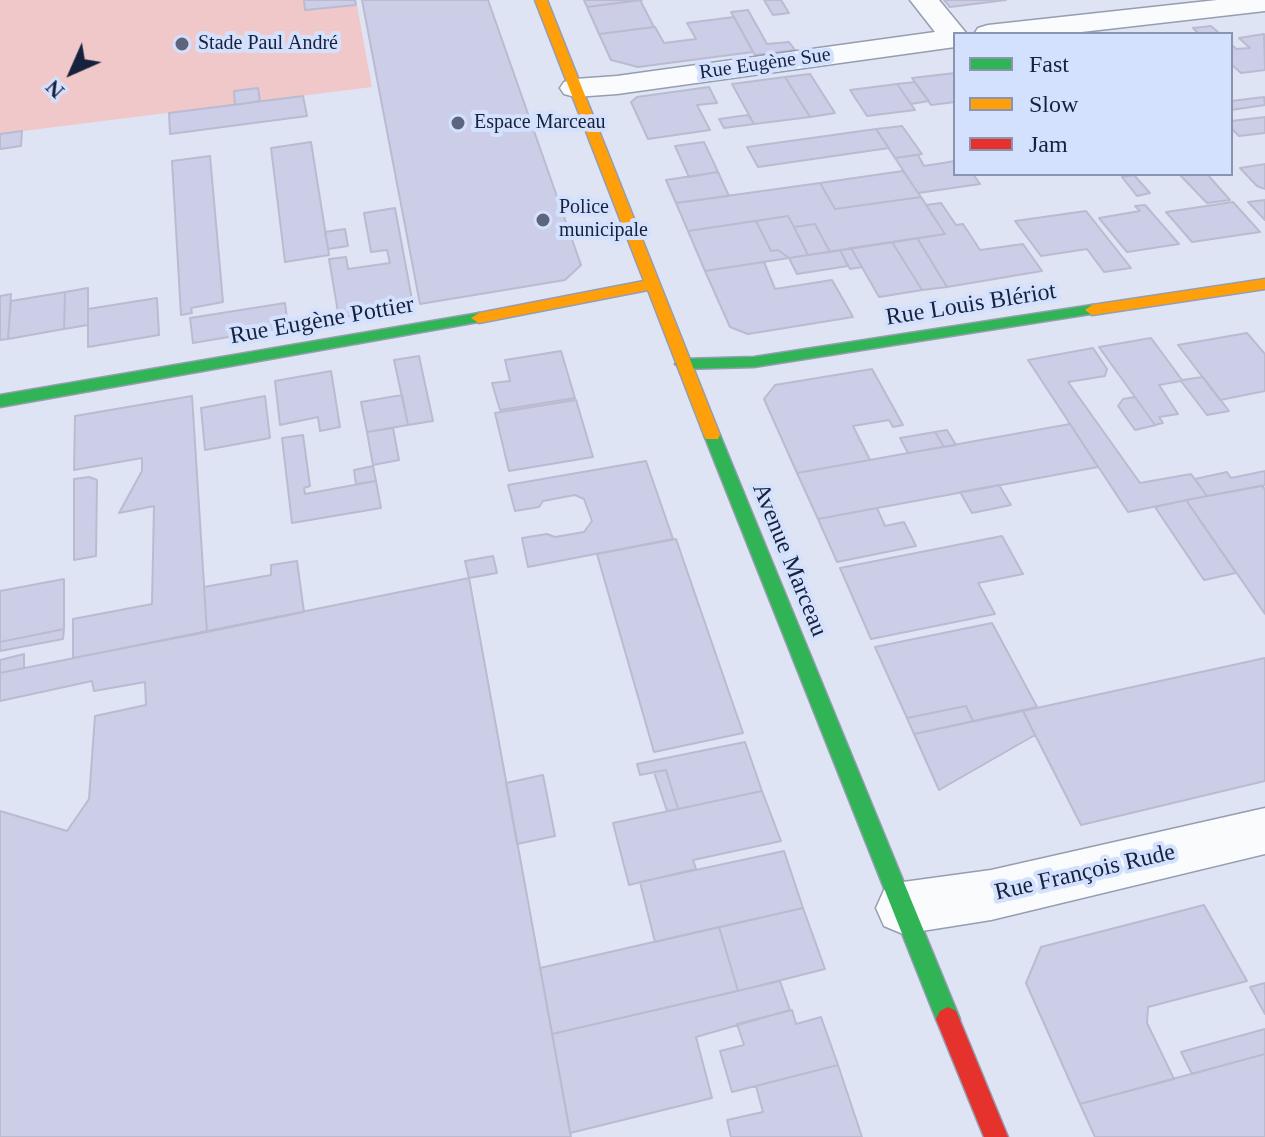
<!DOCTYPE html>
<html>
<head>
<meta charset="utf-8">
<style>
	body { margin:0 }
	#map { position:relative; width:1265px; height:1137px; overflow:hidden; background:#dee4f4; font-family:"Times New Roman",serif }
	canvas { display:block }
	.legend { position:absolute; left:953px; top:32px; width:280px; height:144px; box-sizing:border-box; background:#d4e1fe; border:2px solid #8894b0; margin:0; padding:10px 14px; list-style:none; font-size:24px; color:#16213c }
	.legend li { display:flex; align-items:center; gap:16px; height:40px }
	.legend b { width:40px; border:2px solid #8894b0 }
	.north { position:absolute; left:32px; top:32px; width:80px; height:80px; -webkit-text-stroke:6px #d4e1fe; paint-order:stroke; rotate:225deg; font-size:22px; font-weight:700; line-height:32px; text-align:center; color:#16213c }
	.north::after { content:''; display:block; margin:auto; width:28px; height:36px; background:#16213c; clip-path:polygon(50% 0,100% 100%,50% 72%,0 100%) }
</style>
</head>
<body>
<div id="map">
<canvas width="1265" height="1137"></canvas>
<ul class="legend">
<li><b style="height:10px;background:#30b455"></b>Fast</li>
<li><b style="height:10px;background:#ff9f0a"></b>Slow</li>
<li><b style="height:10px;background:#e5322d"></b>Jam</li>
</ul>
<div class="north">N</div>
</div>
<script>
const ctx = document.querySelector('canvas').getContext('2d');
ctx.lineJoin = 'round';
function fillPath(path, color) {
  ctx.fillStyle = color;
  ctx.fill(path, 'evenodd');
}
function poly(rows) {
  const path = new Path2D();
  for (const r of rows) {
    path.moveTo(r[0], r[1]);
    for (let i = 2; i < r.length; i += 2) path.lineTo(r[i], r[i + 1]);
  }
  return path;
}
function trace(path, color, width, dash) {
  ctx.strokeStyle = color;
  ctx.lineWidth = width;
  ctx.lineCap = dash ? 'butt' : 'round';
  ctx.setLineDash(dash || []);
  ctx.stroke(path);
}
function write(font, color, halo, rows, align = 'center') {
  ctx.font = font + ' "Times New Roman",serif';
  ctx.lineWidth = 8;
  ctx.setLineDash([]);
  ctx.textBaseline = 'middle';
  ctx.strokeStyle = halo;
  ctx.fillStyle = color;
  for (const [text, x, y, turn = 0] of rows) {
    ctx.save();
    ctx.translate(x, y);
    ctx.rotate((+turn || 0) * Math.PI / 180);
    ctx.textAlign = isNaN(turn) ? turn : align;
    if (halo) ctx.strokeText(text, 0, 0);
    ctx.fillText(text, 0, 0);
    ctx.restore();
  }
}
fillPath(poly([
	[0,0,356,0,372,87,0,134]
]), '#f0c8ca');
const building = poly([
	[304,0,355,0,356,5,305,10,304,0],
	[362,0,488,0,581,265,565,280,420,304,362,0],
	[584,0,642,0,587,7,584,0],
	[640,0,654,27,599,34,587,7,640,0],
	[764,0,781,0,789,13,773,15,764,0],
	[944,0,1006,0,950,7,944,0],
	[748,10,767,44,789,42,795,50,755,55,731,12,748,10],
	[734,17,753,52,638,67,611,60,599,34,655,27,664,43,696,39,687,23,734,17],
	[1211,26,1220,34,1199,34,1193,28,1211,26],
	[1264,34,1265,70,1241,73,1231,64,1231,44,1236,49,1250,48,1239,38,1264,34],
	[955,73,955,102,931,105,912,78,955,73],
	[810,74,835,113,810,117,785,77,810,74],
	[785,77,810,117,754,124,732,84,785,77],
	[915,82,929,101,911,104,897,84,915,82],
	[897,84,915,110,867,116,850,90,897,84],
	[709,87,717,103,697,105,710,130,648,139,631,102,637,97,709,87],
	[258,88,260,101,235,105,234,91,258,88],
	[303,96,307,116,170,134,169,113,303,96],
	[1264,97,1265,105,1231,110,1231,101,1264,97],
	[748,115,754,124,724,128,719,119,748,115],
	[1265,117,1265,133,1239,136,1231,128,1231,121,1265,117],
	[902,126,922,154,895,158,876,129,902,126],
	[876,129,889,148,758,167,747,147,876,129],
	[22,131,21,146,0,149,0,134,22,131],
	[311,142,329,255,285,262,271,148,311,142],
	[704,142,718,172,689,177,675,146,704,142],
	[918,155,924,166,955,161,955,174,973,174,980,184,918,193,895,158,918,155],
	[210,156,223,302,191,308,192,313,181,315,172,161,210,156],
	[1265,164,1265,189,1257,186,1240,168,1265,164],
	[903,171,921,197,835,209,820,183,903,171],
	[718,172,729,196,676,203,666,180,718,172],
	[1179,174,1207,174,1230,200,1207,203,1179,174],
	[1134,175,1150,193,1137,196,1122,177,1134,175],
	[820,183,835,209,921,197,945,234,830,252,815,224,794,227,788,216,688,231,676,203,820,183],
	[1265,200,1265,220,1248,202,1265,200],
	[1233,202,1260,232,1192,242,1166,212,1233,202],
	[941,203,956,225,963,224,980,250,1023,244,1042,271,947,287,917,238,945,234,926,205,941,203],
	[1145,205,1179,244,1127,252,1099,218,1140,211,1135,206,1145,205],
	[395,208,413,305,339,318,329,259,346,257,348,269,390,263,387,250,371,252,364,213,395,208],
	[1086,211,1131,268,1104,272,1087,249,1041,256,1015,221,1086,211],
	[788,216,794,227,808,255,789,258,778,250,771,251,756,221,788,216],
	[756,221,771,251,778,250,789,258,705,271,688,231,756,221],
	[815,224,830,252,808,255,794,227,815,224],
	[345,229,348,246,328,249,325,232,345,229],
	[917,238,930,259,947,287,922,290,892,242,917,238],
	[892,242,922,290,879,297,851,248,892,242],
	[851,248,862,267,850,269,840,250,851,248],
	[840,250,848,266,797,274,789,258,840,250],
	[764,262,775,289,832,280,853,317,748,334,730,327,705,271,764,262],
	[88,288,88,325,64,329,65,292,88,288],
	[65,292,64,329,8,339,11,301,65,292],
	[11,294,8,339,0,340,0,296,11,294],
	[157,298,159,335,88,347,88,309,157,298],
	[285,303,288,327,193,343,190,318,285,303],
	[1247,333,1265,354,1265,391,1220,400,1178,345,1247,333],
	[1151,338,1182,380,1203,377,1229,411,1207,415,1181,381,1159,385,1178,414,1159,417,1163,423,1155,425,1099,347,1151,338],
	[1093,348,1107,369,1105,376,1068,382,1140,483,1191,474,1207,496,1128,512,1028,360,1093,348],
	[561,351,575,398,500,410,492,383,510,381,505,360,561,351],
	[419,356,433,421,408,425,394,360,419,356],
	[872,369,903,425,893,427,889,420,853,426,870,460,797,473,764,399,775,385,872,369],
	[331,371,340,427,320,431,318,417,280,425,275,381,331,371],
	[402,395,408,425,367,432,361,402,402,395],
	[192,396,207,632,73,658,73,619,152,604,154,506,119,513,142,471,142,458,74,470,75,416,192,396],
	[265,396,270,438,205,450,201,408,265,396],
	[1135,397,1155,425,1156,425,1135,430,1118,406,1123,399,1135,397],
	[576,400,593,457,509,471,495,413,576,400],
	[1070,424,1098,467,818,519,797,473,1070,424],
	[393,428,399,460,373,465,367,432,393,428],
	[947,430,956,445,944,447,935,432,947,430],
	[935,432,944,447,908,453,900,438,935,432],
	[303,435,310,486,304,488,305,494,376,481,381,508,292,523,282,438,303,435],
	[646,461,673,539,528,567,522,538,547,534,555,537,584,532,592,521,584,499,575,495,543,501,539,507,515,511,508,485,646,461],
	[373,466,376,481,356,484,354,470,373,466],
	[1265,471,1265,485,1207,496,1195,479,1227,472,1231,478,1265,471],
	[89,477,97,480,96,556,74,560,74,479,89,477],
	[999,485,1011,505,972,513,960,492,999,485],
	[1262,486,1265,489,1265,614,1186,500,1262,486],
	[1186,500,1236,573,1204,580,1155,507,1186,500],
	[877,508,885,526,904,522,916,546,837,562,818,519,877,508],
	[1002,536,1023,574,978,583,995,614,871,639,840,568,1002,536],
	[676,539,743,733,654,752,597,554,676,539],
	[493,556,497,573,469,578,465,561,493,556],
	[297,561,304,612,207,632,204,587,271,575,271,565,297,561],
	[469,578,571,1137,0,1137,0,811,67,831,89,799,95,716,146,705,145,682,94,691,92,681,0,701,0,673,469,578],
	[64,579,64,629,0,642,0,591,64,579],
	[992,623,1037,707,973,721,966,706,907,718,875,647,992,623],
	[64,629,63,639,0,651,0,642,64,629],
	[24,654,24,668,0,673,0,660,24,654],
	[1265,658,1265,781,1081,825,1023,711,1265,658],
	[966,706,973,721,914,734,907,718,966,706],
	[1023,711,1035,735,939,790,914,734,1023,711],
	[745,742,762,791,678,809,666,770,640,775,637,764,745,742],
	[666,770,678,809,667,811,654,772,666,770],
	[543,775,555,836,517,844,506,783,543,775],
	[762,791,781,841,693,860,696,869,629,885,613,823,762,791],
	[784,851,803,908,655,942,640,882,784,851],
	[1204,905,1247,981,1148,1007,1147,1023,1174,1079,1080,1104,1026,983,1041,947,1204,905],
	[803,908,825,969,738,991,719,927,803,908],
	[719,927,738,991,552,1034,540,968,719,927],
	[780,981,790,1010,696,1037,712,1098,570,1133,552,1034,780,981],
	[1265,983,1265,1014,1250,987,1265,983],
	[792,1010,796,1024,821,1017,838,1065,732,1092,720,1051,744,1045,737,1024,792,1010],
	[1265,1029,1265,1054,1192,1074,1181,1052,1265,1029],
	[1265,1054,1265,1137,1095,1137,1080,1104,1265,1054],
	[838,1065,862,1137,731,1137,727,1120,763,1112,756,1086,838,1065]
]);
fillPath(building, '#cccee7');
trace(building, '#babbd1', 2);
const street = poly([
	[910,0,939,0,967,34,955,34,955,47,617,94,575,97,564,94,560,88,564,82,575,79,617,76,935,32,910,0],
	[1217,0,1265,0,1265,11,1064,34,974,34,978,28,988,25,1217,0],
	[1265,808,1265,854,991,920,903,934,884,926,876,908,884,890,903,882,991,870,1265,808]
]);
const fast = poly([
	[1092,305,1099,310,1097,313,754,367,683,369,675,364,683,359,754,357,1092,305],
	[479,313,484,315,484,321,0,407,0,395,479,313],
	[712,429,720,435,960,1019,956,1027,948,1031,940,1027,936,1019,704,435,712,429]
]);
const slow = poly([
	[535,0,547,0,720,435,718,439,706,439,704,435,648,290,479,323,471,318,479,313,644,281,535,0],
	[1265,279,1265,289,1092,315,1085,310,1092,305,1265,279]
]);
const jam = poly([
	[948,1007,956,1011,1008,1137,984,1137,936,1019,940,1011,948,1007]
]);
trace(street, '#959db0', 3);
trace(fast, '#959db0', 3);
trace(slow, '#959db0', 3);
trace(jam, '#959db0', 3);
fillPath(street, '#fafbfd');
fillPath(fast, '#30b455');
fillPath(slow, '#ff9f0a');
fillPath(jam, '#e5322d');
for (const [x, y, r, color] of [
	[182,44,8,"#5c657c"],
	[458,123,8,"#5c657c"],
	[543,220,8,"#5c657c"]
]) {
  const dot = new Path2D();
  dot.arc(x, y, r, 0, 2 * Math.PI);
  ctx.fillStyle = color;
  ctx.fill(dot);
  trace(dot, '#d4e1fe', 3);
}
write('20px', '#16213c', '#d4e1fe', [
	["Stade Paul André",198,44],
	["Espace Marceau",474,123],
	["Police",559,208],
	["municipale",559,231]
], 'left');
write('20px', '#16213c', '#d4e1fe', [
	["Rue Eugène Sue",765,64,-8]
]);
write('24px', '#16213c', '#d4e1fe', [
	["Rue Louis Blériot",971,305,-9],
	["Rue Eugène Pottier",322,321,-10],
	["Avenue Marceau",789,560,68],
	["Rue François Rude",1085,873,-13]
]);
</script>
</body>
</html>
